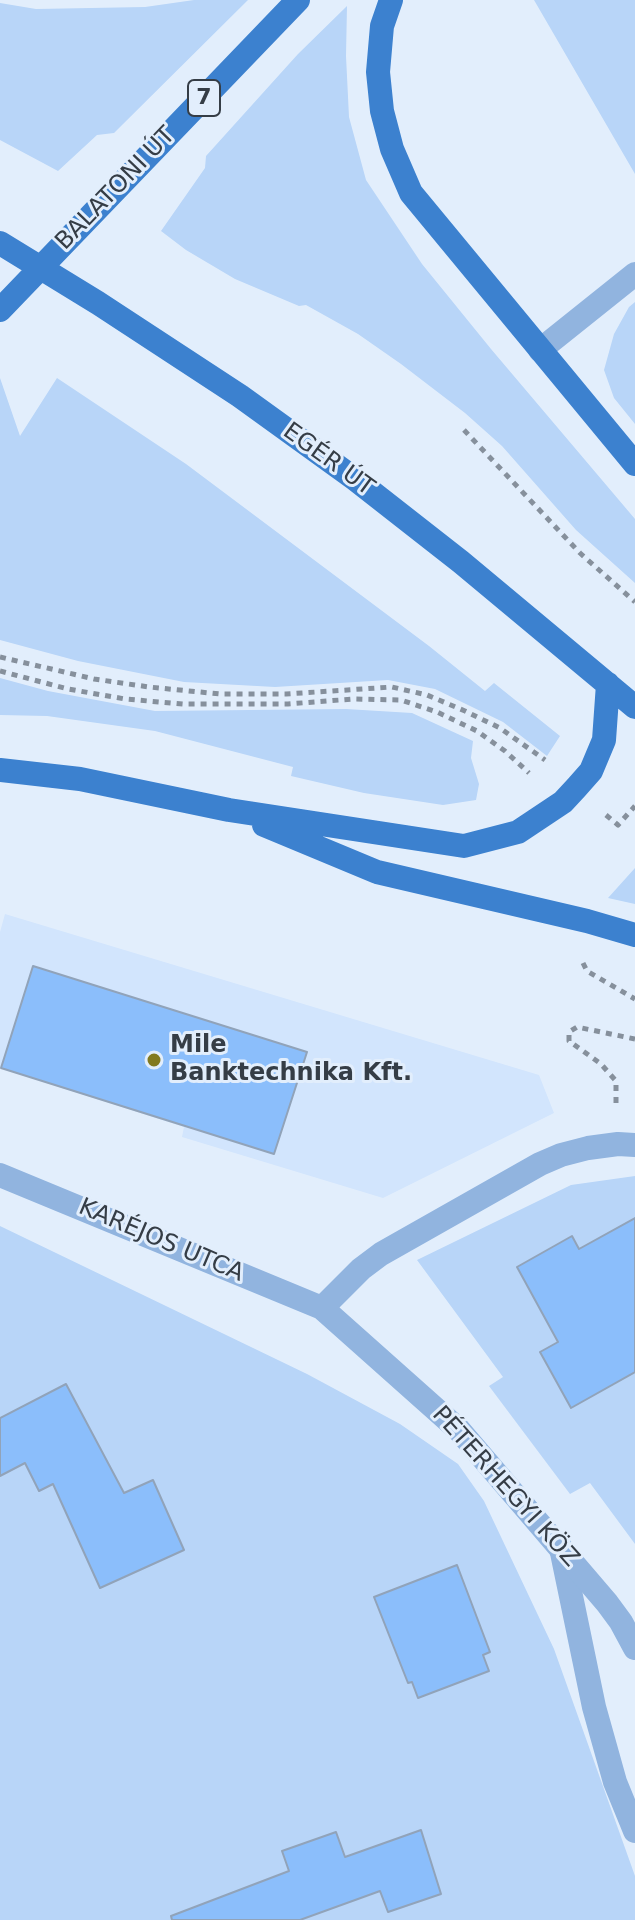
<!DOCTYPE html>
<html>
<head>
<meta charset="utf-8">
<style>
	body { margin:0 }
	canvas { display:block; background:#e2eefc }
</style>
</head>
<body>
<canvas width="635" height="1920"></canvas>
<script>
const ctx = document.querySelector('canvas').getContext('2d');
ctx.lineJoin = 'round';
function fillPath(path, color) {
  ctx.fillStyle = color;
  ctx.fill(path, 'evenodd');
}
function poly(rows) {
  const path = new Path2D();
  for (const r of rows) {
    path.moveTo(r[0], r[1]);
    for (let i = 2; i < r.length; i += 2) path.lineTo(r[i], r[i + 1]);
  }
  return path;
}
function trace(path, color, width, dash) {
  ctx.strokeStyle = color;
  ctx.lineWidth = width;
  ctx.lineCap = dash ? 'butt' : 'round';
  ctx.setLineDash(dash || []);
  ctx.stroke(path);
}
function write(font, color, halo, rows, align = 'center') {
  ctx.font = font + ' "DejaVu Sans",sans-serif';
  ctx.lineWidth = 6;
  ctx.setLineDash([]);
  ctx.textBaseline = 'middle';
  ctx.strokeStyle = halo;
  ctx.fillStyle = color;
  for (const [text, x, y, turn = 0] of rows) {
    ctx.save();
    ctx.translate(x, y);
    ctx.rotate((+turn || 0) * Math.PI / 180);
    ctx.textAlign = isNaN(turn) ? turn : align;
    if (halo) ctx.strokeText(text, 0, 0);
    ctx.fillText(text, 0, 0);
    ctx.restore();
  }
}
fillPath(poly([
	[5,914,539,1075,554,1113,383,1198,182,1137,184,1127,0,1068,0,932]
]), '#d2e5fd');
fillPath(poly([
	[194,0,248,0,114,133,97,135,58,171,0,140,0,3,36,9,145,7],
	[534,0,635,0,635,174],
	[347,6,346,56,349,117,366,180,422,264,491,349,635,519,635,583,576,530,502,446,465,413,401,364,358,334,306,305,299,306,235,279,186,250,161,231,205,168,206,156,298,54],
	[635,302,635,424,614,398,604,370,614,334,629,307],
	[0,378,20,436,57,378,186,464,429,646,485,691,494,683,560,736,547,756,503,722,435,689,388,680,275,687,184,682,78,661,0,640],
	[0,678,48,691,155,711,346,709,412,713,473,741,471,758,479,784,476,800,443,805,364,793,291,776,293,767,155,731,47,716,0,715],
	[635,868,635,904,608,898],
	[635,1176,635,1544,590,1483,570,1494,489,1386,503,1377,417,1260,571,1185],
	[0,1226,307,1374,400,1424,458,1464,484,1501,554,1649,635,1876,635,1920,0,1920]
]), '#b8d5f8');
const building = poly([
	[33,966,307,1052,274,1154,1,1068,33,966],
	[635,1218,635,1372,571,1408,540,1352,558,1342,517,1267,572,1236,579,1249,635,1218],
	[66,1384,124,1493,153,1480,184,1550,100,1588,53,1484,39,1491,25,1463,0,1476,0,1418,66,1384],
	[457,1565,490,1652,483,1655,489,1671,418,1698,412,1682,408,1683,374,1597,457,1565],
	[421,1830,441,1894,388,1912,380,1891,300,1920,172,1920,171,1916,289,1871,282,1851,336,1832,345,1857,421,1830]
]);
fillPath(building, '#8bbefb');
trace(building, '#91a3b9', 2);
trace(poly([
	[464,430,580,553,635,602],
	[0,657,94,679,149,687,220,694,286,694,392,687,427,695,465,711,500,728,545,760],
	[0,671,68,689,125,699,183,704,288,704,353,699,401,700,437,712,477,731,505,751,529,773],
	[606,815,618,825,635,806],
	[583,963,587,971,635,999],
	[616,1103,616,1081,601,1064,569,1041,569,1032,577,1027,635,1039]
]), '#86909c', 5, [6, 6]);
trace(poly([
	[561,1548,594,1707,615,1782,635,1831]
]), '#91b4df', 24);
trace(poly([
	[540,350,635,274],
	[0,1175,322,1308,459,1430,607,1603,621,1622,635,1648],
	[322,1308,361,1269,381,1254,540,1164,561,1155,588,1148,618,1144,635,1145]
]), '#91b4df', 24);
trace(poly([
	[391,0,382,26,378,72,382,111,392,149,411,193,635,464],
	[0,243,98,303,240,396,355,479,461,562,635,707],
	[0,310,298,0],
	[0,770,80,779,229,810,464,846,518,832,563,802,576,788,591,771,604,740,608,684],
	[264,825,377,872,587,921,635,935]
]), '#3c81cf', 24);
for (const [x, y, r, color] of [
	[154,1060,8,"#827a1f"]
]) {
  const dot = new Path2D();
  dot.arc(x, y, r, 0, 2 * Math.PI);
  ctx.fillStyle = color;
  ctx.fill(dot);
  trace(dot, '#e2eefc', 3);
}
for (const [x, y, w] of [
	[204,98,32]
]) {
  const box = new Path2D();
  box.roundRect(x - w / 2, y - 18, w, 36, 6);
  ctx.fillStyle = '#e2eefc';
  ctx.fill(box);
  trace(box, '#353d46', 2);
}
write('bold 22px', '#353d46', null, [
	["7",204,98]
]);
write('24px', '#353d46', '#e2eefc', [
	["BALATONI ÚT",116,189,-46],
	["EGÉR ÚT",328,460,36],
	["KARÉJOS UTCA",161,1241,23],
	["PÉTERHEGYI KÖZ",505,1487,48]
]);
write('bold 24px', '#353d46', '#e2eefc', [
	["Mile",170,1046],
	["Banktechnika Kft.",170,1074]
], 'left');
</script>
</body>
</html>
